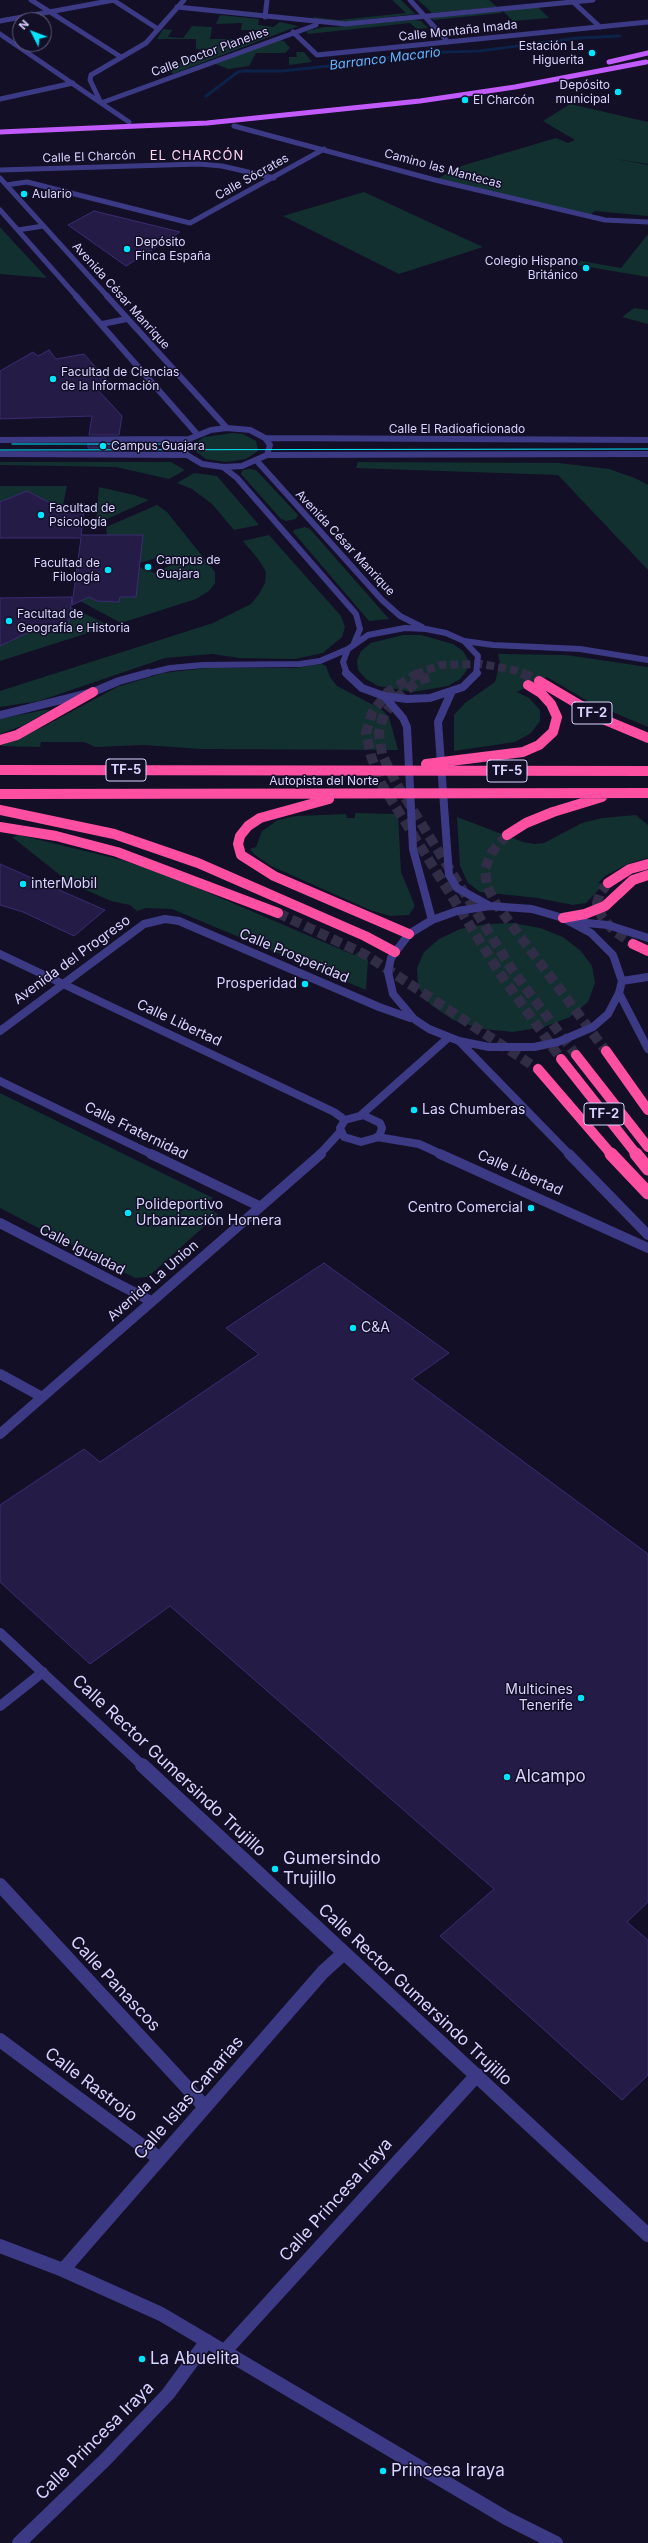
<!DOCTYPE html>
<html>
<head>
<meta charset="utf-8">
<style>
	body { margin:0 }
	#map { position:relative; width:648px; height:2543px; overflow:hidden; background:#130f26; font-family:Inter,sans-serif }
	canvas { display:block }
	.north { position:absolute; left:12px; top:12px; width:40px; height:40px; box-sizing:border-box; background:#130f26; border:1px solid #625e7d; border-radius:50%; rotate:312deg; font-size:11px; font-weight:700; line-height:16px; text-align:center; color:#d9d4ff }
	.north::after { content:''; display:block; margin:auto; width:14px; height:18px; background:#00e5ff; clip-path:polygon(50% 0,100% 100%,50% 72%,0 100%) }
</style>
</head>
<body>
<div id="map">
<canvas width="648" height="2543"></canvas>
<div class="north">N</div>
</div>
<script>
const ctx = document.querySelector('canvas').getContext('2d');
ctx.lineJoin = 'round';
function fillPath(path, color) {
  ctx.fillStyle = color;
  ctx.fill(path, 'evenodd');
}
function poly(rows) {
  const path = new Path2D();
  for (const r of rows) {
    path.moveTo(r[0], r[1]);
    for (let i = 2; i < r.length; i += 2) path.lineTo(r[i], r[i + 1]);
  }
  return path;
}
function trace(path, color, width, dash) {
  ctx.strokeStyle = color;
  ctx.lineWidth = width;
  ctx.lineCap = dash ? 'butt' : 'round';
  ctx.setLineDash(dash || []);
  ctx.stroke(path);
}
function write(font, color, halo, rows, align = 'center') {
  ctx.font = font + ' Inter,sans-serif';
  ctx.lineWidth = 3;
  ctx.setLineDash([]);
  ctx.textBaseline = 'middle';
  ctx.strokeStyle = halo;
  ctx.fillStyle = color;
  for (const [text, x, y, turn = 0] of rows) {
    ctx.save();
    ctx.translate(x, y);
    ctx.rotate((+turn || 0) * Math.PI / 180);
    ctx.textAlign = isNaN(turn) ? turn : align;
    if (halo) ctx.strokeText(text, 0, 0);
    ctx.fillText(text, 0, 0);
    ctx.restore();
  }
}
fillPath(poly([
	[392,0,401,0,415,14,344,22,316,21,313,17,339,20,406,13],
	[418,0,489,0,497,7,432,13],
	[537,6,549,18,513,21,501,9],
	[501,11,502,13,433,20,430,18],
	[220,15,259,19,258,25,273,27,280,22,298,26,173,74,171,72,179,65,183,56,203,54,206,50,196,49,196,39,157,39,163,29,172,30,168,37,183,38,192,26,212,27,210,39,258,39,259,30,241,30,242,23,216,24],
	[414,20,421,21,428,28,417,29,410,23,308,34,306,31,324,27,336,27],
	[278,40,284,41,290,48,285,53,256,53,249,66,228,69,213,63],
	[296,52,304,52,312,62,289,65,289,57,297,57],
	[570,104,648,122,648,164,616,159,648,165,648,216,595,211,589,216,435,180,461,166,556,138,568,143,575,140,543,121],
	[364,192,483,247,399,274,283,216],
	[0,227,9,237,47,278,0,274],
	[648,234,648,277,577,265,581,261,621,268],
	[634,308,648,310,648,324,622,317],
	[233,433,243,434,256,441,258,451,246,459,226,462,206,459,195,451,198,441,204,437],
	[0,462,171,462,185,470,169,479,116,467,0,465],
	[358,462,559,463,609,469,635,478,648,485,648,570,558,475,356,468],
	[250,469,256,470,298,515,296,519,286,521,281,519,241,474,243,470],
	[194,473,217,476,259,525,234,530,212,504,192,489,177,483],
	[0,486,67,486,63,505,27,505,40,498,27,491,0,505],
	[99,487,134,495,149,500,96,524],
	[157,505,167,512,215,572,215,583,209,591,196,599,121,623,80,601,89,597,97,601,119,602,120,597,136,597,139,567,155,573,171,565,156,558,140,563,107,535,106,527],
	[305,527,310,529,389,619,369,621,293,532,294,530],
	[269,535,341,616,345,627,342,637,323,653,295,659,240,658,212,654,165,658,39,701,0,707,0,691,213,623,251,604,259,594,265,583,266,572,259,560,243,541],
	[69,606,110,626,0,661,0,646,6,629,68,629],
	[403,635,421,635,453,644,463,651,469,661,467,670,460,679,448,686,413,692,378,686,366,679,358,670,357,660,361,651,371,643],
	[498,654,566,655,648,667,648,727,591,703,547,677,517,692,529,698,540,710,540,721,531,733,515,742,454,751,454,715,465,703,495,682,500,663],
	[322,664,326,666,330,677,337,686,381,709,389,717,398,750,201,749,144,745,95,747,84,742,41,742,40,747,0,746,43,727,117,687,163,673,207,668,295,668],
	[44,710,50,710,24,725,0,734,0,719],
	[355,813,398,814,401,872,415,906,409,915,390,916,370,910,271,866,254,854,250,849,256,847,262,831,278,820,296,816,346,814,347,818,355,818],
	[636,815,648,825,648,858,630,863,605,876,598,883,604,884,586,903,573,905,538,898,480,892,468,883,460,866,457,817,523,842,535,844,544,843,582,823,602,818],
	[19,835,122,860,174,878,354,955,362,949,368,960,366,990,172,909,146,908,137,911,130,905,111,901,70,883,12,837],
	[513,923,540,928,563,937,581,951,592,966,595,983,588,1002,570,1017,544,1027,513,1032,482,1029,453,1020,431,1005,418,987,417,968,424,952,439,939,460,929,486,924],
	[0,1093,213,1198,204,1206,218,1214,148,1277,135,1278,0,1208]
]), '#12302f');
trace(poly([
	[206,96,238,72,243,71,282,71,356,63,416,53,479,51,579,38,620,36]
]), '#0c2248', 3);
const building = poly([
	[94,211,180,232,126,266,68,225,94,211],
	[49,350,56,359,84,354,113,387,98,390,122,416,119,435,89,435,92,416,0,419,0,371,33,352,38,356,49,350],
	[88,444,118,444,117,448,88,448,88,444],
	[27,491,54,505,85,504,81,535,143,535,136,597,120,597,119,602,97,601,89,597,72,605,81,538,0,538,0,502,27,491],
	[72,597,68,629,35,629,0,646,0,598,72,597],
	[0,864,105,910,74,936,23,912,0,905,0,864],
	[324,1263,449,1353,412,1379,648,1554,648,1902,627,1922,648,1940,648,2075,622,2100,440,1936,494,1889,170,1606,90,1664,0,1582,0,1505,84,1449,100,1462,259,1354,226,1328,324,1263]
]);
fillPath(building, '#241b47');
trace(building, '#3b2d73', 1);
trace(poly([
	[416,674,441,665,481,664,514,670,524,674]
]), '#312d47', 8, [8, 4]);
trace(poly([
	[419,673,388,692,372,713,366,733,371,756,382,785,501,975,561,1059],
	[522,673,539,681],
	[429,677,418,681,399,696,384,714,379,733,382,754,396,783,513,971,576,1055],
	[507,835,492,852,488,861,485,869,487,886,496,904,606,1051],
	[608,883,600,893,597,903,602,917,613,930,633,944],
	[278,913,366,955,538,1069]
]), '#312d47', 10, [10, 5]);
trace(poly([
	[31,0,121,57],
	[113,0,158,29],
	[410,0,448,42],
	[571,0,600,27],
	[177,7,345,24,593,0],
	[265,17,267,0],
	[0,21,114,0],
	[293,32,317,55,648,22],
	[0,34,101,103,316,25],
	[0,99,73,83],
	[129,122,101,103,90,80,91,75,146,43,184,0],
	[234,126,435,180,605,220,648,222],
	[0,170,199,164,222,166,274,178],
	[0,178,108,297],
	[6,185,27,182,190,223,324,149],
	[0,210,77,297],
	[18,230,43,226]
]), '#3d3a85', 5);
trace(poly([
	[76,296,197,434],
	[107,296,227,428],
	[102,324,127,319],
	[227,428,250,430,265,438,270,445,267,455,242,466,223,467,202,464,187,455,184,450,189,439,211,430,227,428],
	[265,438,648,440],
	[0,440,189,439],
	[0,454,187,455],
	[267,455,648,454],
	[257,461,382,600,400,616,422,627],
	[223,467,237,478,356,614,360,629,354,643],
	[464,641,478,656,476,674],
	[145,674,170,668,203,665,300,664,320,661,348,649,368,635,405,628,426,629,446,633,464,641,493,645,580,649,648,660],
	[347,674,343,662,348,649]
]), '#3d3a85', 6);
trace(poly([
	[346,673,362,688,384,696,407,699,430,698,463,687,477,673],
	[451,693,438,722,449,875,457,888,490,906],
	[384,696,403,718,407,727,413,849,432,920],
	[0,715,93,692,119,681,148,673],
	[490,906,532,909,563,918,591,933,613,955,622,981,619,993,608,1014,593,1027,558,1042,534,1047,489,1047,459,1041,429,1029,414,1019,393,994,388,972,391,958,409,934,432,920,457,911,490,906],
	[576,922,608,925,648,938],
	[0,954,334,1112,345,1120],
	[622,981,648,977],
	[619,993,648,1049],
	[0,1031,144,924,165,919,179,921,379,1007,410,1018],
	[459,1041,570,1155],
	[0,1081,153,1155],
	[363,1115,380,1123,382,1128,379,1137,361,1142,344,1137,340,1128,345,1120,363,1115],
	[360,1116,448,1038],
	[377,1137,419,1144,443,1155],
	[319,1155,341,1131]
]), '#3d3a85', 8);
trace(poly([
	[151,1154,259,1206],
	[440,1154,648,1248],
	[569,1154,648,1235],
	[0,1223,151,1301],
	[0,1374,42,1397],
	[0,1434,321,1154],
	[0,1633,143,1766],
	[0,1706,43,1672]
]), '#3d3a85', 10);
trace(poly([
	[142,1765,648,2235],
	[0,1885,205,2107],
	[0,2040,160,2159],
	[0,2246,63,2270,161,2314,506,2518,556,2543],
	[63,2270,323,1972,344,1953],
	[224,2352,477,2075],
	[19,2543,105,2460,168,2394,207,2341]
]), '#3d3a85', 14);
trace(poly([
	[609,62,648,53],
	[0,132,207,123,420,101,515,87,646,62]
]), '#c25bff', 5);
trace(poly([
	[539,681,605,720,648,738],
	[0,740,17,735,93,692],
	[426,764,523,752,539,745,553,732,557,717,551,704,541,693,528,685],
	[0,770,648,771],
	[0,794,648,793],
	[329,799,260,818,248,826,240,836,238,844,241,855,274,876,409,934],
	[0,810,114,834,198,863,365,936,395,952],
	[0,827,56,836,117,852,278,913],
	[507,835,526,823,553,812,602,797],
	[608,883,630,869,648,864],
	[563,918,585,914,605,906,633,880,648,875],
	[633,944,648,951],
	[606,1051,648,1110],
	[576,1055,648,1147],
	[561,1059,637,1155],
	[538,1069,612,1155]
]), '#ff4fa3', 10);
trace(poly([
	[611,1154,648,1193],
	[636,1154,648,1169]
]), '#ff4fa3', 13);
trace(poly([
	[12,444,204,444],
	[0,450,648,449]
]), '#00e5ff', 1);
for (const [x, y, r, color] of [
	[592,53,4,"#00e5ff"],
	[618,92,4,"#00e5ff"],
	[465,100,4,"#00e5ff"],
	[24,194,4,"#00e5ff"],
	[127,249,4,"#00e5ff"],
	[586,268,4,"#00e5ff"],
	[53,379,4,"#00e5ff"],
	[103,446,4,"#00e5ff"],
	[41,515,4,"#00e5ff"],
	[148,567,4,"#00e5ff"],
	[108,570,4,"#00e5ff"],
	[9,621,4,"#00e5ff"],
	[23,884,4,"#00e5ff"],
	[305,984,4,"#00e5ff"],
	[414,1110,4,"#00e5ff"],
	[531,1208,4,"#00e5ff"],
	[128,1213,4,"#00e5ff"],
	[353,1328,4,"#00e5ff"],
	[581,1698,4,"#00e5ff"],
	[507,1777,4,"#00e5ff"],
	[275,1869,4,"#00e5ff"],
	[142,2359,4,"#00e5ff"],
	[383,2471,4,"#00e5ff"]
]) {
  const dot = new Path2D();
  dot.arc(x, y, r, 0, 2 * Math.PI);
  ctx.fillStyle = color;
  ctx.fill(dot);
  trace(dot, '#130f26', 1.5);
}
write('12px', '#d9d4ff', '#130f26', [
	["Calle Montaña Imada",458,31,-6],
	["Calle Doctor Planelles",210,52,-20],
	["Calle El Charcón",89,157,-2],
	["Camino las Mantecas",443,169,15],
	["Calle Sócrates",252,177,-29],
	["Avenida César Manrique",121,296,48],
	["Calle El Radioaficionado",457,429],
	["Avenida César Manrique",345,543,47],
	["Autopista del Norte",324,781]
]);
write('12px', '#d9d4ff', '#130f26', [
	["Estación La",584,46,"right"],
	["Higuerita",584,60,"right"],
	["Depósito",610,85,"right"],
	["municipal",610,99,"right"],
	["El Charcón",473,100],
	["Aulario",32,194],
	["Depósito",135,242],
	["Finca España",135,256],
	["Colegio Hispano",578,261,"right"],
	["Británico",578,275,"right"],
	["Facultad de Ciencias",61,372],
	["de la Información",61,386],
	["Campus Guajara",111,446],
	["Facultad de",49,508],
	["Psicología",49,522],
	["Campus de",156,560],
	["Guajara",156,574],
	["Facultad de",100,563,"right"],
	["Filología",100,577,"right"],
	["Facultad de",17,614],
	["Geografía e Historia",17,628]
], 'left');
write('italic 13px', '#62b6ff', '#130f26', [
	["Barranco Macario",385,59,-7]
]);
ctx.letterSpacing = '1px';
write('13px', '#ffd6f0', '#130f26', [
	["EL CHARCÓN",197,156]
]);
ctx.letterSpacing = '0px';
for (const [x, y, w] of [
	[592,713,40],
	[126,770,40],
	[507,771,40],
	[604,1114,40]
]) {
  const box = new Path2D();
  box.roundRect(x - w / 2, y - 11, w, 22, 3);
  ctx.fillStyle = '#130f26';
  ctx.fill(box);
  trace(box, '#d9d4ff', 1);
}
write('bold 13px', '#d9d4ff', null, [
	["TF-2",592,713],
	["TF-5",126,770],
	["TF-5",507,771],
	["TF-2",604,1114]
]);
write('14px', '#d9d4ff', '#130f26', [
	["interMobil",31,884],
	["Prosperidad",297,984,"right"],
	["Las Chumberas",422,1110],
	["Polideportivo",136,1205],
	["Urbanización Hornera",136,1221],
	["Centro Comercial",523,1208,"right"],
	["C&A",361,1328],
	["Multicines",573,1690,"right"],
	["Tenerife",573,1706,"right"]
], 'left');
write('14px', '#d9d4ff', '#130f26', [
	["Calle Prosperidad",294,956,23],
	["Avenida del Progreso",72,960,-36],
	["Calle Libertad",179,1023,25],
	["Calle Fraternidad",136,1131,26],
	["Calle Libertad",520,1173,24],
	["Calle Igualdad",82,1250,27],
	["Avenida La Union",153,1281,-41]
]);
write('17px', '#d9d4ff', '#130f26', [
	["Calle Rector Gumersindo Trujillo",169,1766,43],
	["Calle Panascos",115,1984,47],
	["Calle Rector Gumersindo Trujillo",415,1995,43],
	["Calle Rastrojo",91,2085,37],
	["Calle Islas Canarias",189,2098,-49],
	["Calle Princesa Iraya",336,2200,-48],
	["Calle Princesa Iraya",95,2441,-45]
]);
write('17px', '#d9d4ff', '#130f26', [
	["Alcampo",515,1777],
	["Gumersindo",283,1859],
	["Trujillo",283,1879],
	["La Abuelita",150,2359],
	["Princesa Iraya",391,2471]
], 'left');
</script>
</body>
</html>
